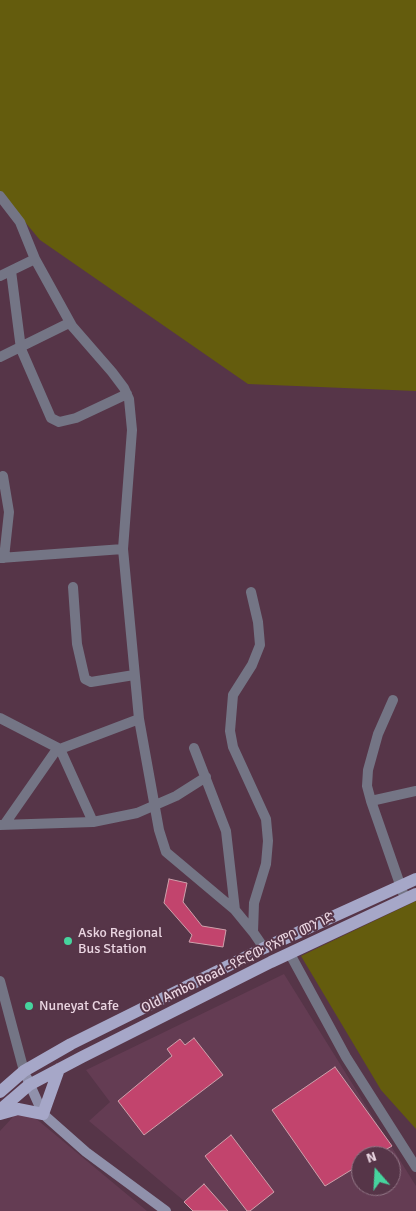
<!DOCTYPE html>
<html>
<head>
<meta charset="utf-8">
<style>
  body { margin:0 }
  #map { position:relative; width:416px; height:1211px; overflow:hidden; background:#563548; font-family:Signika,sans-serif }
  canvas { display:block }
  .north { position:absolute; left:351px; top:1146px; width:50px; height:50px; box-sizing:border-box; background:#563548; border:1px solid #917585; border-radius:50%; rotate:341deg; font-size:14px; font-weight:700; line-height:20px; text-align:center; color:#ead5e1 }
  .north::after { content:''; display:block; margin:auto; width:18px; height:22px; background:#46d49e; clip-path:polygon(50% 0,100% 100%,50% 72%,0 100%) }
</style>
</head>
<body>
<div id="map">
<canvas width="416" height="1211"></canvas>
<div class="north">N</div>
</div>
<script>
const g = document.querySelector('canvas').getContext('2d');
g.lineJoin = 'round';
function fill(path, color) { g.fillStyle = color; g.fill(path, 'evenodd'); }
const toPath = rows => new Path2D(rows.map(r => 'M' + r).join(''));
function stroke(path, color, width, dash) { g.strokeStyle = color; g.lineWidth = width; g.lineCap = dash ? 'butt' : 'round'; g.setLineDash(dash || []); g.stroke(path); }
function write(font, color, halo, rows, align = 'center') {
  g.font = font + ' Signika,"Noto Sans Ethiopic",sans-serif'; g.lineWidth = 4; g.setLineDash([]); g.textBaseline = 'middle'; g.strokeStyle = halo; g.fillStyle = color; for (const [text, x, y, turn = 0] of rows) {
    g.save(); g.translate(x, y); g.rotate((+turn || 0) * Math.PI / 180); g.textAlign = isNaN(turn) ? turn : align; if (halo) g.strokeText(text, 0, 0); g.fillText(text, 0, 0); g.restore();
  }
}
fill(toPath([
  [284,974,416,1186,416,1211,196,1211,89,1121,110,1102,86,1070],
  [361,1156,391,1156,391,1186,361,1186],
  [22,1107,147,1211,0,1211,0,1131]
]), '#643c53');
fill(toPath([
  [0,0,416,0,416,391,248,384,40,240,0,192],
  [416,901,416,1129,381,1090,301,956]
]), '#645c0d');
const building = toPath([
  [169,879,187,883,183,902,202,926,226,930,223,947,189,942,192,935,164,903,169,879],
  [194,1038,223,1075,144,1135,118,1101,172,1056,167,1049,180,1039,185,1045,194,1038],
  [335,1067,392,1146,375,1156,361,1156,361,1164,325,1186,272,1110,335,1067],
  [231,1135,274,1192,250,1211,247,1211,205,1156,231,1135],
  [204,1184,228,1211,193,1211,184,1202,204,1184]
]);
fill(building, '#c2446d');
stroke(building, '#cea0ab', 1);
stroke(toPath([
  [0,196,20,222,35,259],
  [11,271,21,349,51,418,59,422,76,418,127,394],
  [0,276,35,259,72,326,112,372,124,388,129,399,132,430,123,549,139,719,159,830,166,852,235,910,253,932],
  [0,357,69,323],
  [3,476,9,512,4,558],
  [0,558,123,549],
  [73,587,77,644,85,679,91,682,134,675],
  [251,592,258,622,260,645,252,665,233,695,230,731,233,747,266,819,268,841,266,864,254,903,253,932,264,948],
  [0,718,60,749,139,719],
  [194,748,226,831,235,910],
  [60,749,93,822],
  [371,801,367,786,368,770,378,734,393,700],
  [0,825,93,822,137,813,176,796,206,777],
  [4,825,57,749],
  [403,893,371,801,416,791],
  [290,954,346,1057,416,1167],
  [0,981,24,1071]
]), '#747585', 10);
stroke(toPath([
  [27,1078,43,1114,86,1152,166,1211]
]), '#9091ab', 10);
stroke(toPath([
  [0,1092,24,1071,71,1044,264,948,416,879],
  [0,1110,29,1085,82,1057,271,962,416,894],
  [0,1114,18,1109,43,1114,59,1069]
]), '#a6a7c8', 12);
for (const [x, y, r, color] of [
  [68,941,5,"#46d49e"],
  [29,1006,5,"#46d49e"]
]) { const dot = new Path2D(); dot.arc(x, y, r, 0, 2 * Math.PI); g.fillStyle = color; g.fill(dot); stroke(dot, '#563548', 2); }
write('14px', '#ead5e1', '#563548', [
  ["Asko Regional",78,933],
  ["Bus Station",78,949],
  ["Nuneyat Cafe",39,1006]
], 'left');
write('14px', '#ead5e1', '#563548', [
  ["Old Ambo Road -የድሮው የአምቦ መንገድ",238,963,-26]
]);
</script>
</body>
</html>
